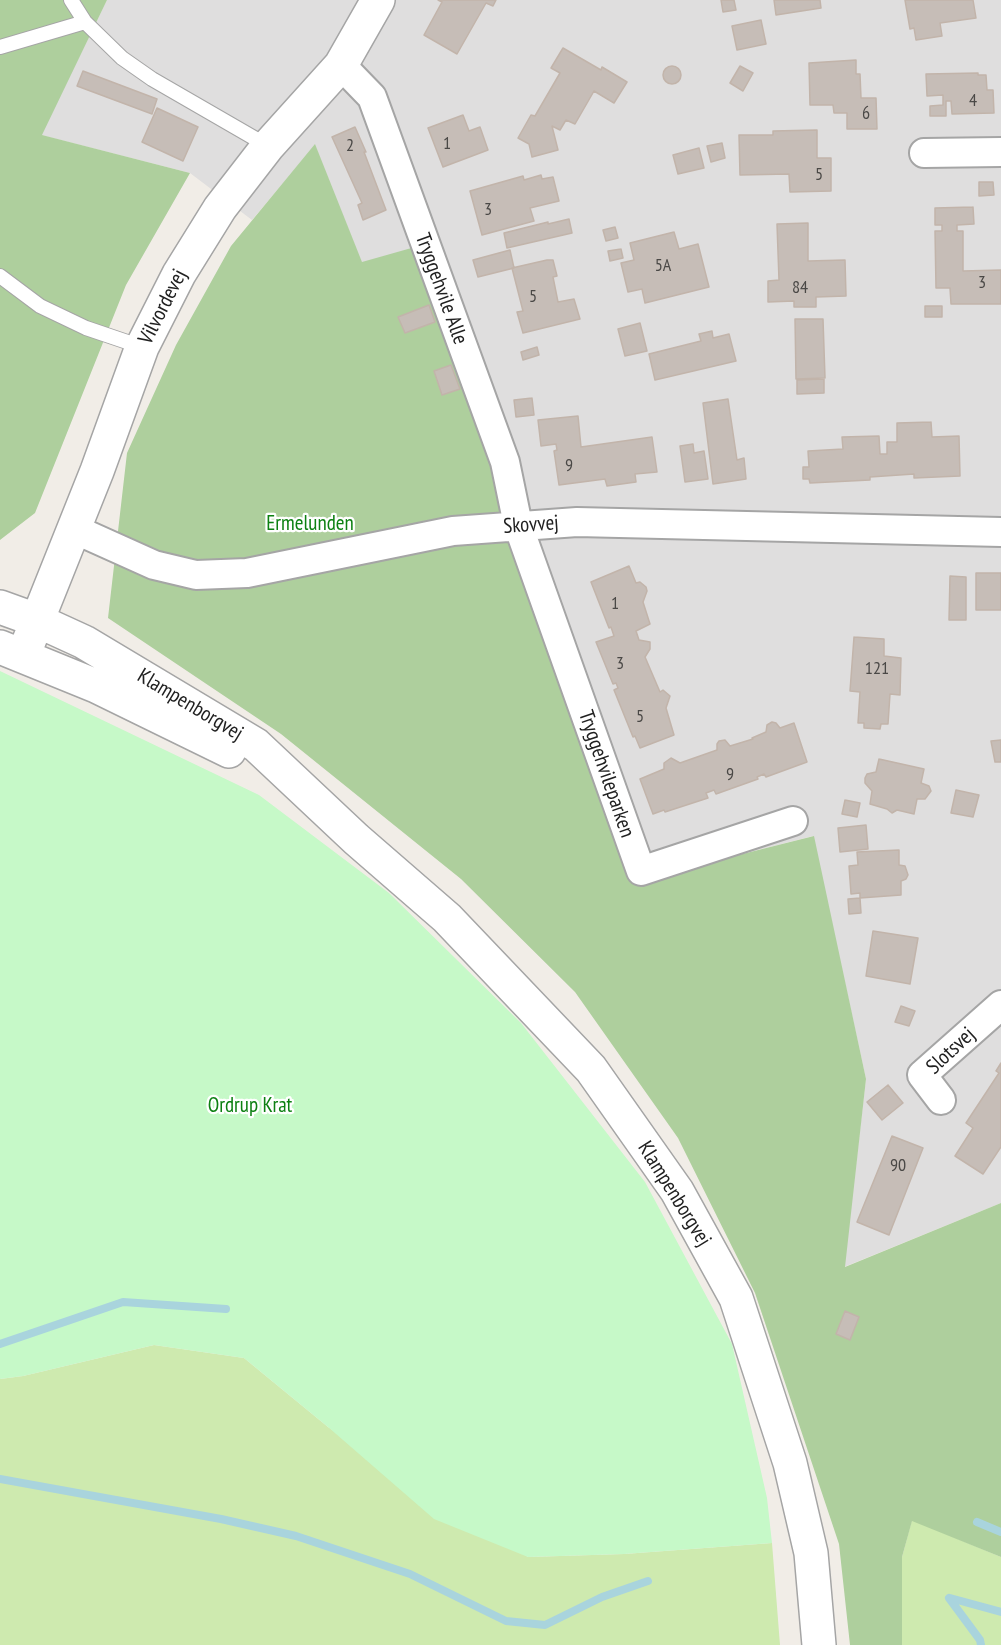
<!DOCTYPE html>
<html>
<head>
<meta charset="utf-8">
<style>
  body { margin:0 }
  canvas { display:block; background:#f1ede7 }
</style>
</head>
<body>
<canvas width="1001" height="1645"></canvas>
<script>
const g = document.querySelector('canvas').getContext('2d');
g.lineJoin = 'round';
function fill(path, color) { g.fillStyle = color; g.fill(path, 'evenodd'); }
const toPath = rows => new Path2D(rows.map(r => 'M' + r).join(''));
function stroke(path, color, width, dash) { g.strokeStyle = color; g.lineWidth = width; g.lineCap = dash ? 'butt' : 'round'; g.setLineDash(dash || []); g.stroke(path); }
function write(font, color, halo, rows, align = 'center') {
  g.font = font + ' "PT Sans Narrow",sans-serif'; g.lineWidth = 4.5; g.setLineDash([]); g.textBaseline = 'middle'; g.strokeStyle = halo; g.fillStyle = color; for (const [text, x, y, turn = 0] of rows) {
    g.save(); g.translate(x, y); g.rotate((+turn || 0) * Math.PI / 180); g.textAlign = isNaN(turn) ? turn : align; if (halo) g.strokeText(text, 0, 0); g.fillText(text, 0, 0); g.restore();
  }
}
fill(toPath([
  [107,0,1001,0,1001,1203,844,1267,866,1079,813,836,636,881,362,263,315,145,252,220,190,173,41,135]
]), '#dfdede');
fill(toPath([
  [154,1345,244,1358,328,1427,528,1557,624,1554,772,1543,780,1645,0,1645,0,1379,23,1376],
  [912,1520,1001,1557,1001,1645,902,1645,902,1557]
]), '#ceeaaf');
fill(toPath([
  [0,0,107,0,42,135,190,173,126,285,35,513,0,540],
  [315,144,362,262,415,247,635,881,814,836,866,1079,845,1267,1001,1203,1001,1557,912,1521,902,1557,902,1645,850,1645,839,1544,755,1293,678,1138,575,992,461,879,281,734,108,618,127,453,176,345,231,246]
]), '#aecf9d');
fill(toPath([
  [0,671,259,795,389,893,521,1023,645,1182,732,1344,767,1498,772,1543,624,1554,528,1557,434,1519,328,1427,244,1358,154,1345,23,1376,0,1379]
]), '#c6f9c8');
stroke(toPath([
  [0,1344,123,1302,226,1309],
  [0,1479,221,1519,296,1536,410,1574,506,1621,545,1625,602,1597,648,1581],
  [977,1522,1001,1532],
  [949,1598,980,1640,981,1645],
  [950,1598,1001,1612]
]), '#a9d4dd', 8);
const building = toPath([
  [438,0,496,0,493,6,486,3,457,54,424,35,442,2,438,0],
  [721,0,734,0,736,10,723,12,721,0],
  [774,0,820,0,821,8,776,15,774,0],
  [905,0,973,0,976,18,940,23,942,36,916,40,914,28,910,29,905,0],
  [761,20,766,44,737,50,732,26,761,20],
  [563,48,601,70,602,67,627,82,614,103,594,91,575,124,566,120,560,130,552,126,558,150,532,157,529,144,518,138,531,115,535,116,560,73,551,68,563,48],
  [856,60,856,74,860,74,861,98,876,98,877,129,847,129,847,113,834,113,833,105,810,105,809,63,856,60],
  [740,66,753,73,743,91,730,83,740,66],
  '663 75a9 9 0 1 1 18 0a9 9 0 1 1-18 0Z',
  [83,71,157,99,152,114,77,86,83,71],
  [978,73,978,75,986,75,987,90,993,90,994,113,952,114,951,101,946,101,946,116,930,116,930,106,943,105,943,95,927,96,926,74,978,73],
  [157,108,198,127,183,161,142,142,157,108],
  [463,115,469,131,480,127,488,150,443,167,428,128,463,115],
  [355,127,366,152,364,152,386,210,363,220,358,205,362,203,332,137,355,127],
  [817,130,817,158,831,158,831,191,790,192,789,174,740,175,739,135,773,135,773,131,817,130],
  [722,143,725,158,711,162,707,146,722,143],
  [699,148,704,168,678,174,673,155,699,148],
  [541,175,542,179,553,177,559,201,530,208,534,221,482,235,470,191,523,176,524,180,541,175],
  [979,182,993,182,994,195,979,196,979,182],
  [973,207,974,224,957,225,957,231,963,231,963,271,1001,270,1001,304,951,304,950,288,936,288,935,231,942,231,942,225,935,225,935,208,973,207],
  [569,219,572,233,507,248,504,233,548,222,548,224,569,219],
  [808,223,808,261,845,260,846,296,816,297,816,307,794,307,794,301,768,302,768,281,779,280,777,224,808,223],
  [615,227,618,238,606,241,603,230,615,227],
  [674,232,679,249,698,244,709,287,645,303,642,289,628,292,621,263,634,260,630,243,674,232],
  [621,249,623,258,610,261,608,251,621,249],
  [510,250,514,268,478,277,473,260,510,250],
  [547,260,553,260,557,276,553,277,558,302,574,299,580,319,523,333,517,312,523,311,512,268,547,260],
  [429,305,435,322,405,333,398,317,429,305],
  [925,306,942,306,942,317,925,317,925,306],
  [795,319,823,319,825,378,796,379,795,319],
  [640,323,647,351,625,356,618,329,640,323],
  [712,331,713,338,729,334,736,361,655,380,649,354,701,341,699,334,712,331],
  [537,347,539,355,523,360,521,352,537,347],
  [451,365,460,389,442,395,434,371,451,365],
  [824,379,824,393,797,394,797,380,824,379],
  [532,398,534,415,516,417,514,400,532,398],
  [728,399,737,460,744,458,746,479,713,484,703,403,728,399],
  [578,416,581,447,652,437,657,472,635,474,636,482,607,486,605,479,559,485,554,451,557,450,556,444,541,446,538,420,578,416],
  [931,422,932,437,959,436,960,476,914,478,914,474,870,477,870,480,810,483,809,479,803,479,803,467,809,467,808,451,843,449,842,437,879,436,880,454,887,454,887,442,897,442,897,423,931,422],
  [693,444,694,453,704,451,708,479,685,482,680,446,693,444],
  [629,566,636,583,640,582,646,587,647,591,643,602,650,624,636,631,639,640,650,642,650,649,645,657,660,692,663,690,670,696,666,708,674,735,640,748,635,736,633,737,614,690,618,688,616,683,613,684,596,642,614,636,611,627,609,628,591,582,629,566],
  [976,573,1001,573,1001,610,976,610,976,573],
  [950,576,966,577,966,620,949,620,950,576],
  [854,637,884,639,884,656,901,658,900,695,890,694,888,724,881,724,880,729,864,728,864,723,858,723,860,692,850,691,854,637],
  [772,722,776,723,780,728,794,723,807,762,766,777,764,774,757,777,758,779,716,794,714,790,706,793,708,798,665,812,664,810,653,814,640,779,664,769,664,763,671,758,680,763,717,750,717,744,719,741,725,740,730,746,753,739,752,738,766,732,767,725,772,722],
  [1001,740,1001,762,995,762,991,741,1001,740],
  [879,759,924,769,921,783,929,786,931,791,925,799,917,799,914,814,897,810,892,813,887,809,870,804,872,791,865,783,865,778,867,774,876,772,879,759],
  [956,790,979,795,973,817,951,813,956,790],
  [845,800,860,803,857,817,842,814,845,800],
  [866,825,868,849,840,852,838,828,866,825],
  [899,850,899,865,905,866,908,875,906,879,901,881,901,895,860,898,860,893,851,894,849,866,858,865,857,852,899,850],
  [860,898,861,913,849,914,848,899,860,898],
  [873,931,918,938,910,984,866,976,873,931],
  [901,1006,915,1011,909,1026,895,1022,901,1006],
  [1001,1063,1001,1147,983,1174,955,1156,973,1128,966,1123,999,1073,996,1071,1001,1063],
  [888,1085,903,1103,882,1120,867,1102,888,1085],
  [892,1136,923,1148,889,1235,857,1222,892,1136],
  [845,1311,859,1317,850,1340,836,1334,845,1311]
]);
fill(building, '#c6bdb7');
stroke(building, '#c2b4aa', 1.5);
const service = toPath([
  [71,0,85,22,122,58,152,79,268,146],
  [0,47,85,22],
  [0,276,40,306,86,328,142,347]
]);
const minor = toPath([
  [341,65,372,97,505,462,518,525,641,871,793,821],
  [924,153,1001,152],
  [74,529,154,565,196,575,247,573,453,531,577,522,1001,532],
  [941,1100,922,1075,1001,1005]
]);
const tertiary = toPath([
  [0,607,36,620,84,642,256,745,356,839,447,918,591,1069,677,1191,736,1298,790,1463,811,1553,819,1645],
  [0,647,96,686,229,751],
  [23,656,97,471,142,347,179,274,220,208,268,146,341,65,378,0]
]);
stroke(service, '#a5a5a5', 16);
stroke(minor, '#a5a5a5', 32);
stroke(tertiary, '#a5a5a5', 36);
stroke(service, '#fff', 14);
stroke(minor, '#fff', 28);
stroke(tertiary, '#fff', 33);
write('18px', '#4a4846', null, [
  ["4",973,101],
  ["6",866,114],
  ["1",447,144],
  ["2",350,146],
  ["5",819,175],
  ["3",488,210],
  ["5A",663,266],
  ["3",982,283],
  ["84",800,288],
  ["5",533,297],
  ["9",569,466],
  ["1",615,604],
  ["3",620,664],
  ["121",877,669],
  ["5",640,717],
  ["9",730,775],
  ["90",898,1166]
]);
write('21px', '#212121', '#fff', [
  ["Tryggehvile Alle",441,289,70],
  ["Vilvordevej",163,307,-63],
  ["Skovvej",531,525,-4],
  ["Klampenborgvej",190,705,31],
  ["Tryggehvileparken",606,774,71],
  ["Slotsvej",951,1051,-43],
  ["Klampenborgvej",674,1194,58]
]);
write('21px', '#0d8012', '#fff', [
  ["Ermelunden",310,524],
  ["Ordrup Krat",250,1106]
]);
</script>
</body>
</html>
